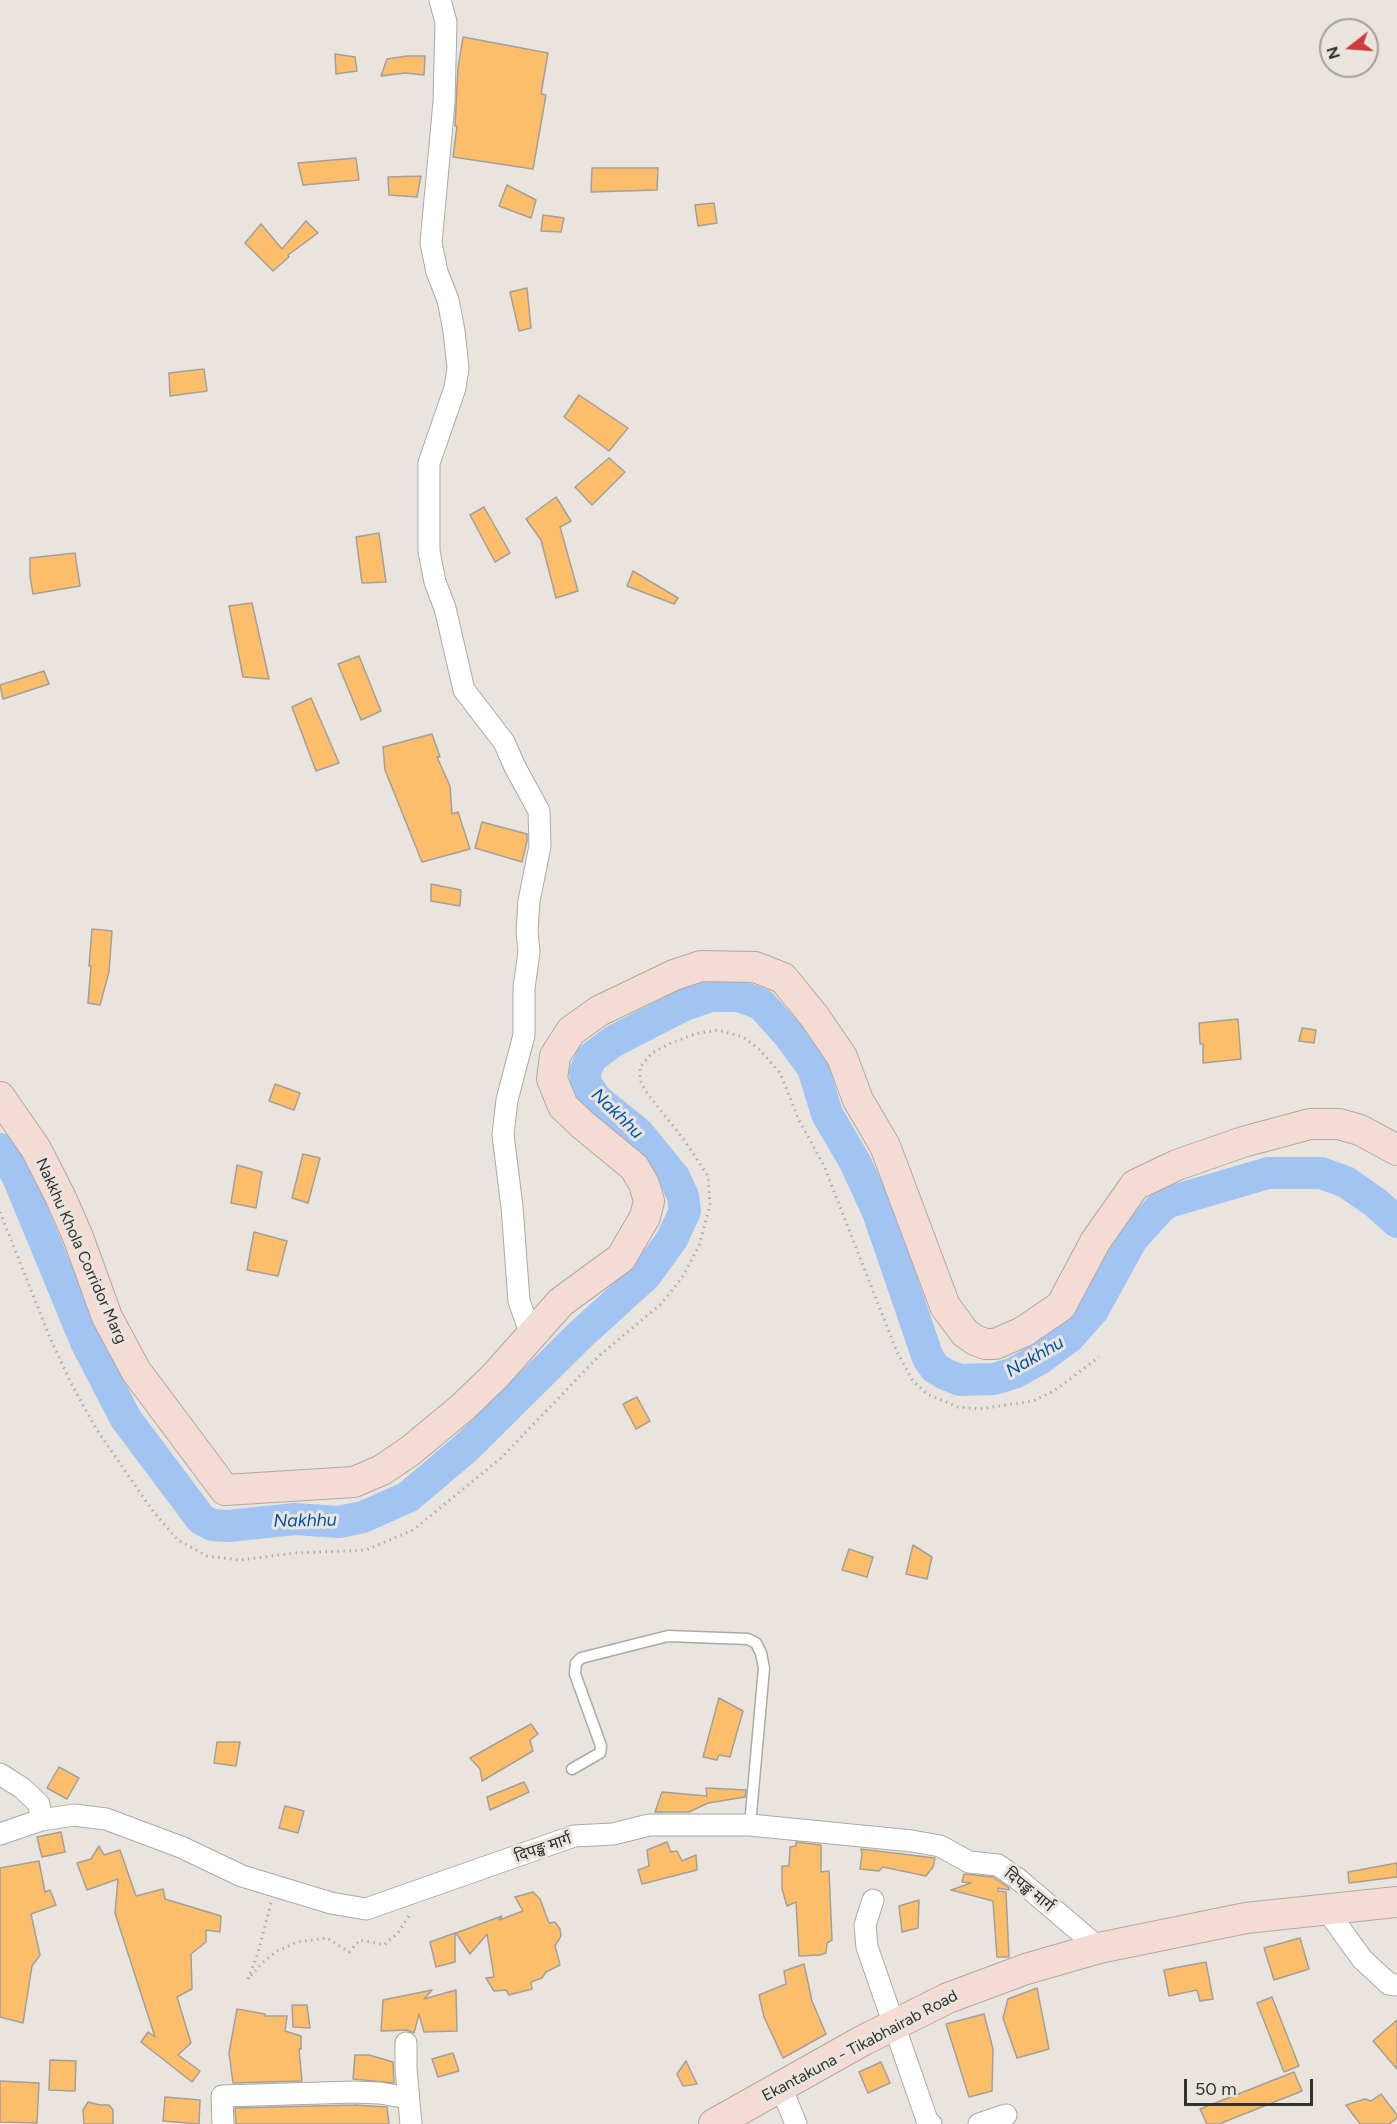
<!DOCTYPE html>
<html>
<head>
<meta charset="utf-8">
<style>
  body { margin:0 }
  #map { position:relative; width:1397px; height:2124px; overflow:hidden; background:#e9e5de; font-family:Figtree,sans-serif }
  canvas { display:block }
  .north { position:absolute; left:1319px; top:18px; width:60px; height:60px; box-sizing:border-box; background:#e9e5de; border:2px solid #a19d98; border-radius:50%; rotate:253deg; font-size:16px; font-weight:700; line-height:24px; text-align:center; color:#34322f }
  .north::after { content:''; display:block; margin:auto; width:21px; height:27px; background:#cc3d3a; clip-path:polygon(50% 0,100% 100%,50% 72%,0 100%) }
  .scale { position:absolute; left:1184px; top:2079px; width:129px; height:27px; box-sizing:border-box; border:3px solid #34322f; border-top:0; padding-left:8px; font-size:18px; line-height:21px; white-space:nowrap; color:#34322f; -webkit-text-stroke:4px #e9e5de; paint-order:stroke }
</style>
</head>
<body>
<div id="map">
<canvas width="1397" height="2124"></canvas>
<div class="north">N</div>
<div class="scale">50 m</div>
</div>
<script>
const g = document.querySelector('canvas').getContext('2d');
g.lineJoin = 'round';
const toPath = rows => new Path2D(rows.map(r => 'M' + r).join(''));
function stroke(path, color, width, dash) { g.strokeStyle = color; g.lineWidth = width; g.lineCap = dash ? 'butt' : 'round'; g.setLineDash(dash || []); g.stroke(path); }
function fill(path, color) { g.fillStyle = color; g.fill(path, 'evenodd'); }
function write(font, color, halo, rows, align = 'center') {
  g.font = font + ' Figtree,"Noto Sans Devanagari",sans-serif'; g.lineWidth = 6; g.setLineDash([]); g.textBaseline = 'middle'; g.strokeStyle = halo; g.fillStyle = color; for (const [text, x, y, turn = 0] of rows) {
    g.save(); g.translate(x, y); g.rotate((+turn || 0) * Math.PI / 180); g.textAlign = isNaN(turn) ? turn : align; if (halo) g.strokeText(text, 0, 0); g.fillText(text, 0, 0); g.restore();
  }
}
stroke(toPath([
  [0,1149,17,1175,86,1342,126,1419,201,1519,212,1525,228,1526,295,1519,339,1522,363,1517,408,1497,467,1447,579,1336,646,1275,672,1239,685,1211,683,1196,674,1177,638,1133,597,1100,586,1084,585,1072,591,1058,614,1041,684,1005,711,996,739,996,761,1004,788,1034,813,1068,827,1114,855,1162,878,1212,928,1358,935,1368,945,1374,960,1380,994,1379,1014,1373,1041,1358,1069,1337,1093,1310,1132,1239,1160,1208,1169,1202,1268,1173,1321,1173,1346,1182,1376,1203,1397,1222]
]), '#a2c4f2', 32);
const building = toPath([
  [463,37,548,53,541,94,546,95,533,169,453,157,457,126,455,126,458,68,463,37],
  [335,54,355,57,357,71,336,74,335,54],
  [407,56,425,56,424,75,405,73,381,76,387,59,407,56],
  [356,158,359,180,303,185,298,163,356,158],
  [592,168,658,168,657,190,591,192,592,168],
  [421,176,417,197,389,195,388,177,421,176],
  [507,185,536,200,531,218,499,206,507,185],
  [714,203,717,223,698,226,695,205,714,203],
  [543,215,564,218,561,232,541,231,543,215],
  [306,221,318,233,288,255,289,257,273,271,245,243,261,224,282,249,306,221],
  [527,288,531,328,519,331,510,292,527,288],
  [204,369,207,391,170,396,169,373,204,369],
  [579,395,628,428,609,451,564,417,579,395],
  [609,458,625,472,592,505,575,487,609,458],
  [556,497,571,521,560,527,578,591,556,598,541,540,526,519,556,497],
  [484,507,510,553,495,562,470,515,484,507],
  [379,533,386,582,362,583,356,537,379,533],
  [75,553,80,586,33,594,30,576,30,558,75,553],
  [633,571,678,598,674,604,627,586,633,571],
  [252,603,269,679,243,677,229,606,252,603],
  [359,656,381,711,361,720,338,664,359,656],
  [44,671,49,684,3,699,0,685,44,671],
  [311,698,339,763,316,771,292,707,311,698],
  [432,734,440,757,437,757,450,786,452,814,458,812,470,849,422,862,385,770,383,747,432,734],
  [482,822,527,834,527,841,522,862,475,848,482,822],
  [431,884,461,890,460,906,431,901,431,884],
  [92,929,112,931,109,972,100,1005,88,1003,91,966,89,966,92,929],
  [1238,1019,1241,1059,1203,1063,1203,1044,1200,1044,1199,1023,1238,1019],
  [1302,1028,1316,1030,1314,1043,1299,1041,1302,1028],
  [275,1084,300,1093,294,1110,269,1101,275,1084],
  [303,1154,320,1158,308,1203,292,1198,303,1154],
  [237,1165,262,1172,256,1208,231,1203,237,1165],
  [254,1232,287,1241,278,1276,247,1270,254,1232],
  [637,1397,650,1421,636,1429,623,1404,637,1397],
  [913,1545,932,1557,927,1579,906,1574,913,1545],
  [849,1549,873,1557,867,1577,842,1570,849,1549],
  [719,1698,743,1711,730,1757,719,1755,717,1760,703,1757,719,1698],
  [531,1724,538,1734,530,1740,533,1751,482,1781,480,1769,470,1758,531,1724],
  [217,1742,240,1742,236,1766,214,1763,217,1742],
  [59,1767,79,1778,67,1799,47,1788,59,1767],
  [524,1782,529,1792,490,1810,487,1797,524,1782],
  [706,1788,746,1790,745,1797,708,1803,689,1812,655,1812,662,1792,707,1796,706,1788],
  [285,1806,304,1811,298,1833,279,1828,285,1806],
  [61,1832,65,1852,42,1857,37,1837,61,1832],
  [667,1842,671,1852,677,1851,682,1861,696,1855,697,1870,642,1884,638,1870,649,1866,647,1850,667,1842],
  [796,1842,821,1845,821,1872,829,1871,832,1940,827,1943,826,1953,820,1955,799,1956,796,1902,787,1906,782,1889,782,1866,789,1866,790,1847,796,1846,796,1842],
  [99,1846,104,1855,120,1850,136,1896,163,1889,165,1899,221,1916,220,1932,206,1930,206,1942,191,1954,192,1989,177,1997,191,2043,178,2055,200,2071,192,2082,141,2042,148,2032,155,2037,115,1913,118,1879,87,1890,77,1863,91,1859,99,1846],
  [861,1849,935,1858,933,1867,926,1876,883,1867,879,1871,860,1869,862,1854,861,1849],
  [39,1861,45,1892,50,1890,56,1905,31,1914,40,1955,32,1966,23,2023,0,2017,0,1868,39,1861],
  [1397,1863,1397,1877,1349,1883,1348,1872,1397,1863],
  [964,1874,993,1877,1009,1888,1009,1890,998,1888,998,1891,1006,1892,1009,1957,997,1957,993,1901,951,1890,971,1883,962,1882,964,1874],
  [533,1892,540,1899,549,1923,555,1922,560,1929,561,1936,555,1946,560,1965,546,1972,542,1978,531,1982,532,1989,509,1995,506,1990,494,1991,486,1978,494,1977,487,1934,470,1954,456,1933,502,1916,499,1920,523,1911,515,1897,533,1892],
  [919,1900,918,1928,902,1932,899,1906,919,1900],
  [455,1933,455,1962,436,1967,430,1942,455,1933],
  [1300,1938,1309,1969,1274,1980,1264,1948,1300,1938],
  [1206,1962,1213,1999,1200,2001,1197,1990,1169,1996,1164,1970,1206,1962],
  [804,1964,812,2001,826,2034,783,2058,764,2017,759,1995,786,1984,784,1971,804,1964],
  [1037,1988,1049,2049,1017,2058,1003,2018,1008,1999,1037,1988],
  [432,1990,424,1999,456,1990,457,2031,424,2032,419,2014,414,2033,407,2030,381,2031,383,2000,432,1990],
  [1272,1997,1299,2066,1284,2072,1257,2003,1272,1997],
  [292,2005,307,2005,310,2028,293,2027,292,2005],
  [237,2009,265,2014,265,2016,287,2016,285,2031,301,2036,301,2049,299,2049,302,2081,233,2083,229,2053,237,2009],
  [984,2014,993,2049,992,2091,969,2097,946,2024,984,2014],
  [1397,2020,1397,2069,1373,2041,1397,2020],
  [453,2053,459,2071,438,2077,432,2059,453,2053],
  [355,2055,369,2055,393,2062,394,2083,353,2079,355,2055],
  [50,2060,76,2061,75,2091,49,2090,50,2060],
  [686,2061,697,2084,683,2086,677,2074,686,2061],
  [881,2062,890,2083,868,2093,859,2072,881,2062],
  [1294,2072,1302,2091,1219,2124,1207,2124,1200,2109,1294,2072],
  [0,2081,39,2083,37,2123,0,2122,0,2081],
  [1381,2094,1397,2115,1397,2118,1389,2124,1360,2124,1346,2105,1365,2099,1371,2101,1381,2094],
  [165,2097,200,2100,199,2124,163,2121,165,2097],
  [88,2102,100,2105,109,2105,113,2110,113,2124,84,2124,83,2110,88,2102],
  [354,2105,387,2107,389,2124,236,2124,235,2108,354,2105]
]);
fill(building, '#fcbe6a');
stroke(building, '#a49f99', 1.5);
const lane = toPath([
  [572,1769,600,1753,601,1746,575,1674,576,1663,581,1658,668,1636,748,1639,756,1643,761,1653,764,1668,750,1825]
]);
const street = toPath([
  [440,0,446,22,444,102,431,243,437,272,448,300,454,331,458,368,455,388,429,463,429,551,435,582,445,608,464,690,504,742,515,767,539,811,540,846,529,901,527,931,529,952,524,988,524,1035,507,1100,503,1135,512,1207,519,1301,531,1335],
  [0,1774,22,1788,39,1804,41,1820,74,1815,106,1819,181,1847,242,1876,331,1903,366,1909,574,1836,613,1834,649,1825,750,1825,912,1841,940,1846,969,1862,998,1865,1018,1879,1099,1948],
  [0,1834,41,1820],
  [873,1900,865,1925,867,1947,927,2120,931,2124],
  [1326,1909,1362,1959,1389,1984,1397,1985],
  [406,2043,406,2069,411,2124],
  [781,2087,796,2124],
  [223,2124,222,2096,354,2092,380,2093,408,2098],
  [979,2124,1006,2115]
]);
const secondary = toPath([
  [0,1097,36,1149,60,1196,78,1237,107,1317,136,1371,225,1490,354,1482,382,1470,410,1451,463,1407,496,1375,561,1302,621,1258,645,1217,649,1201,644,1184,634,1167,583,1125,563,1106,552,1079,555,1056,571,1031,599,1011,674,975,701,966,755,967,783,978,814,1016,842,1057,858,1100,885,1146,945,1306,965,1333,975,1340,985,1344,995,1344,1023,1332,1061,1306,1095,1242,1135,1185,1177,1165,1243,1142,1310,1124,1339,1124,1360,1130,1397,1150],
  [714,2124,862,2041,948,1998,1026,1969,1099,1948,1246,1918,1397,1902]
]);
stroke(lane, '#ada9a3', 13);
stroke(street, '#ada9a3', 23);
stroke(secondary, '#ada9a3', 32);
stroke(toPath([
  [0,1212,50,1338,71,1383,95,1427,152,1510,178,1540,207,1556,239,1560,296,1553,366,1550,413,1530,501,1458,600,1355,661,1304,681,1279,699,1246,710,1205,708,1176,685,1141,647,1093,640,1080,640,1067,652,1053,671,1043,695,1034,718,1030,743,1037,760,1050,780,1073,799,1120,824,1166,897,1352,913,1381,927,1394,958,1407,979,1409,1033,1401,1054,1391,1099,1357],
  [271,1903,258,1953,248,1979,262,1963,277,1951,298,1942,327,1938,349,1952,360,1940,384,1945,398,1933,410,1914]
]), '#b0aca7', 3, [1.5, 4.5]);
stroke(lane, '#fff', 10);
stroke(street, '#fff', 21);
stroke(secondary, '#f4dbd3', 30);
write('16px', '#34322f', '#e9e5de', [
  ["Nakkhu Khola Corridor Marg",81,1251,66],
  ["दिपङ्ख मार्ग",543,1848,-19],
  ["दिपङ्ख मार्ग",1029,1890,39],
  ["Ekantakuna - Tikabhairab Road",860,2046,-28]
]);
write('italic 18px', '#0053a9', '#e9e5de', [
  ["Nakhhu",617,1114,44],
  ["Nakhhu",1035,1357,-30],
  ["Nakhhu",305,1521,-1]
]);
</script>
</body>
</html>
